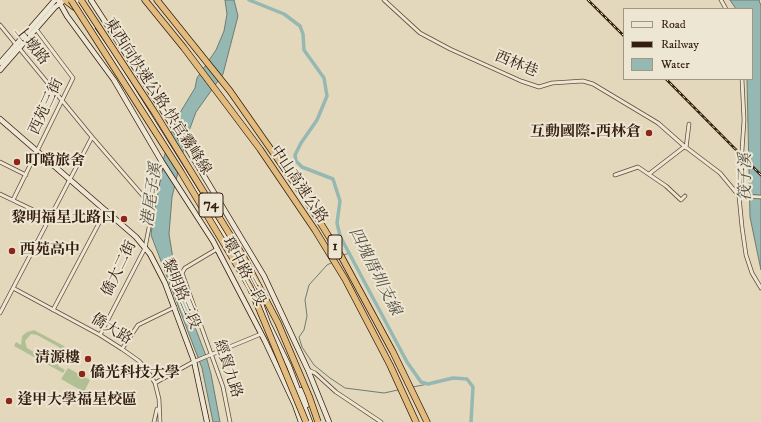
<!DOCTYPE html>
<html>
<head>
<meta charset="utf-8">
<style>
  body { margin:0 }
  #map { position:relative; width:761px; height:422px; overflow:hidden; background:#e4d8bc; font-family:"IM FELL DW Pica",serif }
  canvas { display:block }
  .legend { position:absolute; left:623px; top:8px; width:130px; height:72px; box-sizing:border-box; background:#ede6d3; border:1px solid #a39684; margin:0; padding:5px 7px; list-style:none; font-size:12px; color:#341d0e }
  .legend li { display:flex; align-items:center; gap:8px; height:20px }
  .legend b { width:20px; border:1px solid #a39684 }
</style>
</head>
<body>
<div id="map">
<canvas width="761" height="422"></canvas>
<ul class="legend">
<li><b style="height:5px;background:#ede6d3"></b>Road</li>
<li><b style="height:5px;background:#341d0e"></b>Railway</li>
<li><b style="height:11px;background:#95b9b2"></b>Water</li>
</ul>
</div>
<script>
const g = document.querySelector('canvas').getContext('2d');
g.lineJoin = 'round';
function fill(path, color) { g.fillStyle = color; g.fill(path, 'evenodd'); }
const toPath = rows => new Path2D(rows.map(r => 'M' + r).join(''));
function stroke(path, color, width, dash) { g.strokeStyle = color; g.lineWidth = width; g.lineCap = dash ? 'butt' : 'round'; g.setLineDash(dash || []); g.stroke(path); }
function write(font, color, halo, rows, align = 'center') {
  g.font = font + ' "IM FELL DW Pica","Noto Serif TC",serif'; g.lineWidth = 4; g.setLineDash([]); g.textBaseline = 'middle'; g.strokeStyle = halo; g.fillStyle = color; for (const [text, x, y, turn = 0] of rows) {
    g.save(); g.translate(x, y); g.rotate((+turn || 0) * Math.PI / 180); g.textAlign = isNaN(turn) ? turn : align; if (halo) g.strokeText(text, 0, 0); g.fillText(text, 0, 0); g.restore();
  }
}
fill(toPath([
  [34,330,64,346,66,353,65,358,58,366,65,370,63,373,14,346,16,342,21,345,22,336,27,332],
  [31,334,37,335,59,347,62,352,61,359,51,362,27,348,25,341],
  [68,368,90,380,84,392,61,379]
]), '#b0c094');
const water = toPath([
  [225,0,234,0,238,16,223,74,196,112,186,139,172,197,169,234,176,277,206,356,211,374,220,422,213,422,202,368,151,235,159,174,175,121,195,88,197,78,216,50,224,31,227,14,225,0],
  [730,0,759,0,761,6,761,270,750,217,747,79,752,79,752,9,736,9,730,0]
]);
fill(water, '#95b9b2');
stroke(water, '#6e7b70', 1);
stroke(toPath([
  [344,255,349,253],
  [333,262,327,265,309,285,305,300,307,316,304,330,299,337,302,347,314,365,330,378,345,388,384,393,398,390],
  [413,387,428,384]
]), '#6e7b70', 1);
stroke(toPath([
  [249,0,284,14,300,26,303,34,304,50,324,78,327,96,317,120,301,143,295,155,296,161,302,167,333,179,340,201,337,223,340,236,407,362,421,382,428,384,453,378,467,379,473,387,471,422]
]), '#95b9b2', 3.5);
const street = toPath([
  [384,0,420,33,450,49,521,81,539,87,552,83,583,81,593,84,658,123,683,145,720,173,739,196],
  [721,0,726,9],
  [0,25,92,137,0,313],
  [742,79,744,120,739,196,742,227,746,255,752,273,761,288],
  [92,137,150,204,153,204],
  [686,148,689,124],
  [0,162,26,175],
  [649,174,684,147],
  [615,175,638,167,666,186,681,200,685,196],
  [0,194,50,218],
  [739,196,761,197],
  [13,200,73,78,36,29],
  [217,249,185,268,182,273,223,387,230,422],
  [13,288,100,335,122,349,139,361,147,370,155,383,159,399,160,422],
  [53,310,106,210],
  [100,335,145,248,162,162],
  [122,349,138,325,175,307],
  [308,370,315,373,336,392,381,422],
  [155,383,193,362,261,334],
  [154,422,157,409]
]);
const secondary = toPath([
  [58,0,67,16,114,80,162,162,213,241,265,341,295,405,301,422],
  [75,0,94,26],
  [91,0,189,151,264,276,308,370,329,422],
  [89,24,111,55,243,266,257,293,268,323,289,366,310,422],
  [0,63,55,0],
  [0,70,55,7,62,2],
  [0,119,136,237,150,254,165,283,194,361,207,422],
  [301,390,307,405]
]);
const highway = toPath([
  [65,0,74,7],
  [145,0,184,48,260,149,315,230,345,279,390,365,416,422],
  [157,0,230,91,305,198,341,256,393,352,427,422]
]);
stroke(street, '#604c3a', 4.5);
stroke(secondary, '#341d0e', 6);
stroke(highway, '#341d0e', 7);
stroke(street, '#ede6d3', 3);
stroke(secondary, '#ede6d3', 4.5);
stroke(highway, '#e2bc7e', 5.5);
const rail = toPath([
  [588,0,624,36],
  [666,79,761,175]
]);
stroke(rail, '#341d0e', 2.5);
stroke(rail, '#ede6d3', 1, [3]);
const highwayBridge = toPath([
  [71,0,181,172,250,287,306,422],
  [81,0,155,113,243,256,278,323,309,396,318,422]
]);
stroke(highwayBridge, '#341d0e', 7, []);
stroke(highwayBridge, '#e2bc7e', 5.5);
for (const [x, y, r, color] of [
  [649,133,4,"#8f2418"],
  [17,162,4,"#8f2418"],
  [124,219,4,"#8f2418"],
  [12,251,4,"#8f2418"],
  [88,359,4,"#8f2418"],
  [82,374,4,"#8f2418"],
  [9,401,4,"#8f2418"]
]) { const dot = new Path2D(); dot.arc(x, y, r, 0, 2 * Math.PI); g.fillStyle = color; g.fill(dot); stroke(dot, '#ede6d3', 1.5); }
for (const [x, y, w] of [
  [211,205,24],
  [335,247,14]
]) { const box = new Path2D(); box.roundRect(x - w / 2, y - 12, w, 24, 3); g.fillStyle = '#ede6d3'; g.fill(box); stroke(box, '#341d0e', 1); }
write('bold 14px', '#341d0e', null, [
  ["74",211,205],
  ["1",335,247]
]);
write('15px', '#341d0e', '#ede6d3', [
  ["上墩路",31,46,51],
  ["西林巷",516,65,22],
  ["東西向快速公路 快官霧峰線",157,97,57],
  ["西苑三街",47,107,-65],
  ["中山高速公路",298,185,56],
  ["僑大二街",120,269,-64],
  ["環中路二段",243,272,62],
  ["黎明路三段",180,294,67],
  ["僑大路",111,330,31],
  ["經貿九路",227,369,72]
]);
write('bold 15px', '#341d0e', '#ede6d3', [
  ["互動國際-西林倉",641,133,"right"],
  ["叮噹旅舍",25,162],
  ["黎明福星北路口",116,219,"right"],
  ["西苑高中",20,251],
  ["清源樓",80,359,"right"],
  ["僑光科技大學",90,374],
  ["逢甲大學福星校區",17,401]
], 'left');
write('italic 16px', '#514c3f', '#ede6d3', [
  ["筏子溪",747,177,-90],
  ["港尾子溪",153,195,-82],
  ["四塊厝圳支線",374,272,63]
]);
</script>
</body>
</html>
